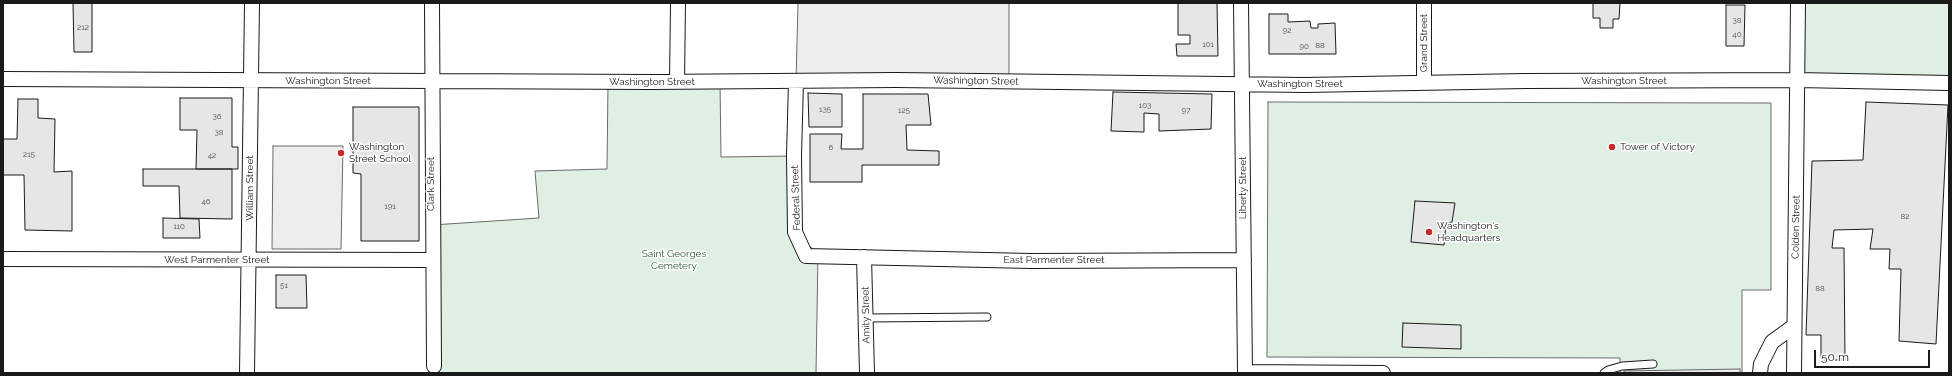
<!DOCTYPE html>
<html>
<head>
<meta charset="utf-8">
<style>
  body { margin:0 }
  #map { position:relative; width:1952px; height:376px; overflow:hidden; background:#fff; font-family:Raleway,sans-serif }
  canvas { display:block }
  .frame { position:absolute; inset:0; border:4px solid #1a1a1a; pointer-events:none }
  .scale { position:absolute; left:1814px; top:350px; width:116px; height:18px; box-sizing:border-box; border:2px solid #1a1a1a; border-top:0; padding-left:5px; font-size:12px; line-height:14px; white-space:nowrap; color:#1a1a1a; -webkit-text-stroke:3px #fff; paint-order:stroke }
</style>
</head>
<body>
<div id="map">
<canvas width="1952" height="376"></canvas>
<div class="frame"></div>
<div class="scale">50 m</div>
</div>
<script>
const g = document.querySelector('canvas').getContext('2d');
g.lineJoin = 'round';
function fill(path, color) { g.fillStyle = color; g.fill(path, 'evenodd'); }
const toPath = rows => new Path2D(rows.map(r => 'M' + r).join(''));
function stroke(path, color, width, dash) { g.strokeStyle = color; g.lineWidth = width; g.lineCap = dash ? 'butt' : 'round'; g.setLineDash(dash || []); g.stroke(path); }
function write(font, color, halo, rows, align = 'center') {
  g.font = font + ' Raleway,sans-serif'; g.lineWidth = 3; g.setLineDash([]); g.textBaseline = 'middle'; g.strokeStyle = halo; g.fillStyle = color; for (const [text, x, y, turn = 0] of rows) {
    g.save(); g.translate(x, y); g.rotate((+turn || 0) * Math.PI / 180); g.textAlign = isNaN(turn) ? turn : align; if (halo) g.strokeText(text, 0, 0); g.fillText(text, 0, 0); g.restore();
  }
}
const green = toPath([
  [1798,3,1949,3,1949,83,1798,80,1798,3],
  [720,81,721,157,794,156,795,232,818,254,816,373,433,373,432,225,539,218,535,171,607,169,608,82,720,81],
  [1268,102,1771,103,1771,290,1742,290,1742,373,1620,373,1620,358,1267,357,1268,102]
]);
fill(green, '#e0efe3');
stroke(green, '#6a6a6a', 1);
const parking = toPath([
  [798,3,1009,3,1009,81,796,81,798,3],
  [273,146,343,146,341,249,272,249,273,146],
  [1740,369,1740,373,1624,373,1624,371,1740,369]
]);
fill(parking, '#ededed');
stroke(parking, '#6a6a6a', 1);
const building = toPath([
  [73,3,92,3,92,52,74,52,73,3],
  [1178,3,1217,3,1218,56,1177,56,1176,44,1190,44,1190,35,1178,35,1178,3],
  [1593,3,1620,3,1619,19,1613,19,1613,28,1600,28,1600,18,1593,18,1593,3],
  [1726,5,1745,5,1744,46,1726,46,1726,5],
  [1269,14,1288,14,1288,22,1310,21,1311,28,1318,28,1318,24,1335,23,1336,54,1269,54,1269,14],
  [1113,92,1212,94,1211,129,1159,131,1159,114,1144,113,1144,132,1111,131,1113,92],
  [808,93,842,94,842,127,809,127,808,93],
  [863,94,928,94,931,125,906,125,907,150,939,151,939,165,862,165,862,182,810,182,810,134,842,134,841,149,863,149,863,94],
  [180,98,232,98,232,147,238,147,238,169,196,169,197,130,180,130,180,98],
  [18,99,38,99,38,118,55,119,54,172,72,171,72,231,25,230,24,175,3,175,3,139,17,139,18,99],
  [1866,102,1948,105,1936,344,1899,341,1901,269,1889,269,1890,249,1870,249,1873,229,1834,230,1832,248,1844,248,1845,360,1821,360,1821,335,1806,335,1812,161,1863,160,1866,102],
  [353,107,419,107,419,241,361,241,361,174,353,173,353,107],
  [143,169,232,169,232,219,180,218,179,186,143,186,143,169],
  [1415,201,1455,203,1452,222,1446,223,1444,245,1411,242,1415,201],
  [163,218,199,219,200,238,163,238,163,218],
  [276,275,306,275,307,308,276,308,276,275],
  [1403,323,1461,325,1461,349,1402,347,1403,323]
]);
fill(building, '#e6e6e6');
stroke(building, '#1a1a1a', 1);
const lane = toPath([
  [866,318,987,317],
  [1604,373,1608,370,1622,366,1653,364]
]);
const street = toPath([
  [432,3,434,366],
  [1241,3,1245,373],
  [1424,3,1424,82],
  [3,79,651,82,896,80,1305,85,1526,81,1798,80,1949,83],
  [796,81,794,156,795,232,806,256,1031,261,1244,260],
  [677,82,678,3],
  [864,257,867,373],
  [3,259,432,260],
  [1245,372,1383,373],
  [247,373,252,3],
  [1760,373,1761,364,1772,342,1794,326],
  [1794,373,1798,3]
]);
stroke(lane, '#1a1a1a', 9);
stroke(street, '#1a1a1a', 16);
stroke(lane, '#fff', 7);
stroke(street, '#fff', 14);
for (const [x, y, r, color] of [
  [1612,147,4,"#c62828"],
  [341,153,4,"#c62828"],
  [1429,232,4,"#c62828"]
]) { const dot = new Path2D(); dot.arc(x, y, r, 0, 2 * Math.PI); g.fillStyle = color; g.fill(dot); stroke(dot, '#fff', 1.5); }
write('8px', '#4d4d4d', null, [
  ["38",1737,21],
  ["212",83,28],
  ["92",1287,31],
  ["40",1737,35],
  ["101",1208,45],
  ["88",1320,46],
  ["90",1304,47],
  ["103",1145,106],
  ["135",825,110],
  ["125",904,111],
  ["97",1186,111],
  ["36",217,117],
  ["38",219,133],
  ["6",831,148],
  ["215",29,155],
  ["42",212,156],
  ["46",206,202],
  ["191",390,207],
  ["82",1905,217],
  ["110",179,227],
  ["51",284,286],
  ["88",1820,289]
]);
write('10px', '#1a1a1a', '#fff', [
  ["Grand Street",1424,43,-90],
  ["Washington Street",328,81],
  ["Washington Street",976,81,1],
  ["Washington Street",1624,81],
  ["Washington Street",652,82],
  ["Washington Street",1300,84],
  ["Clark Street",431,184,-90],
  ["William Street",250,188,-90],
  ["Liberty Street",1243,188,-90],
  ["Federal Street",796,198,-92],
  ["Colden Street",1796,227,-89],
  ["West Parmenter Street",217,260],
  ["East Parmenter Street",1054,260],
  ["Amity Street",866,315,-91]
]);
write('10px', '#1a1a1a', '#fff', [
  ["Washington",349,147],
  ["Street School",349,159],
  ["Tower of Victory",1620,147],
  ["Washington's",1437,226],
  ["Headquarters",1437,238]
], 'left');
write('10px', '#2b5a34', '#fff', [
  ["Saint Georges",674,254],
  ["Cemetery",674,266]
]);
</script>
</body>
</html>
